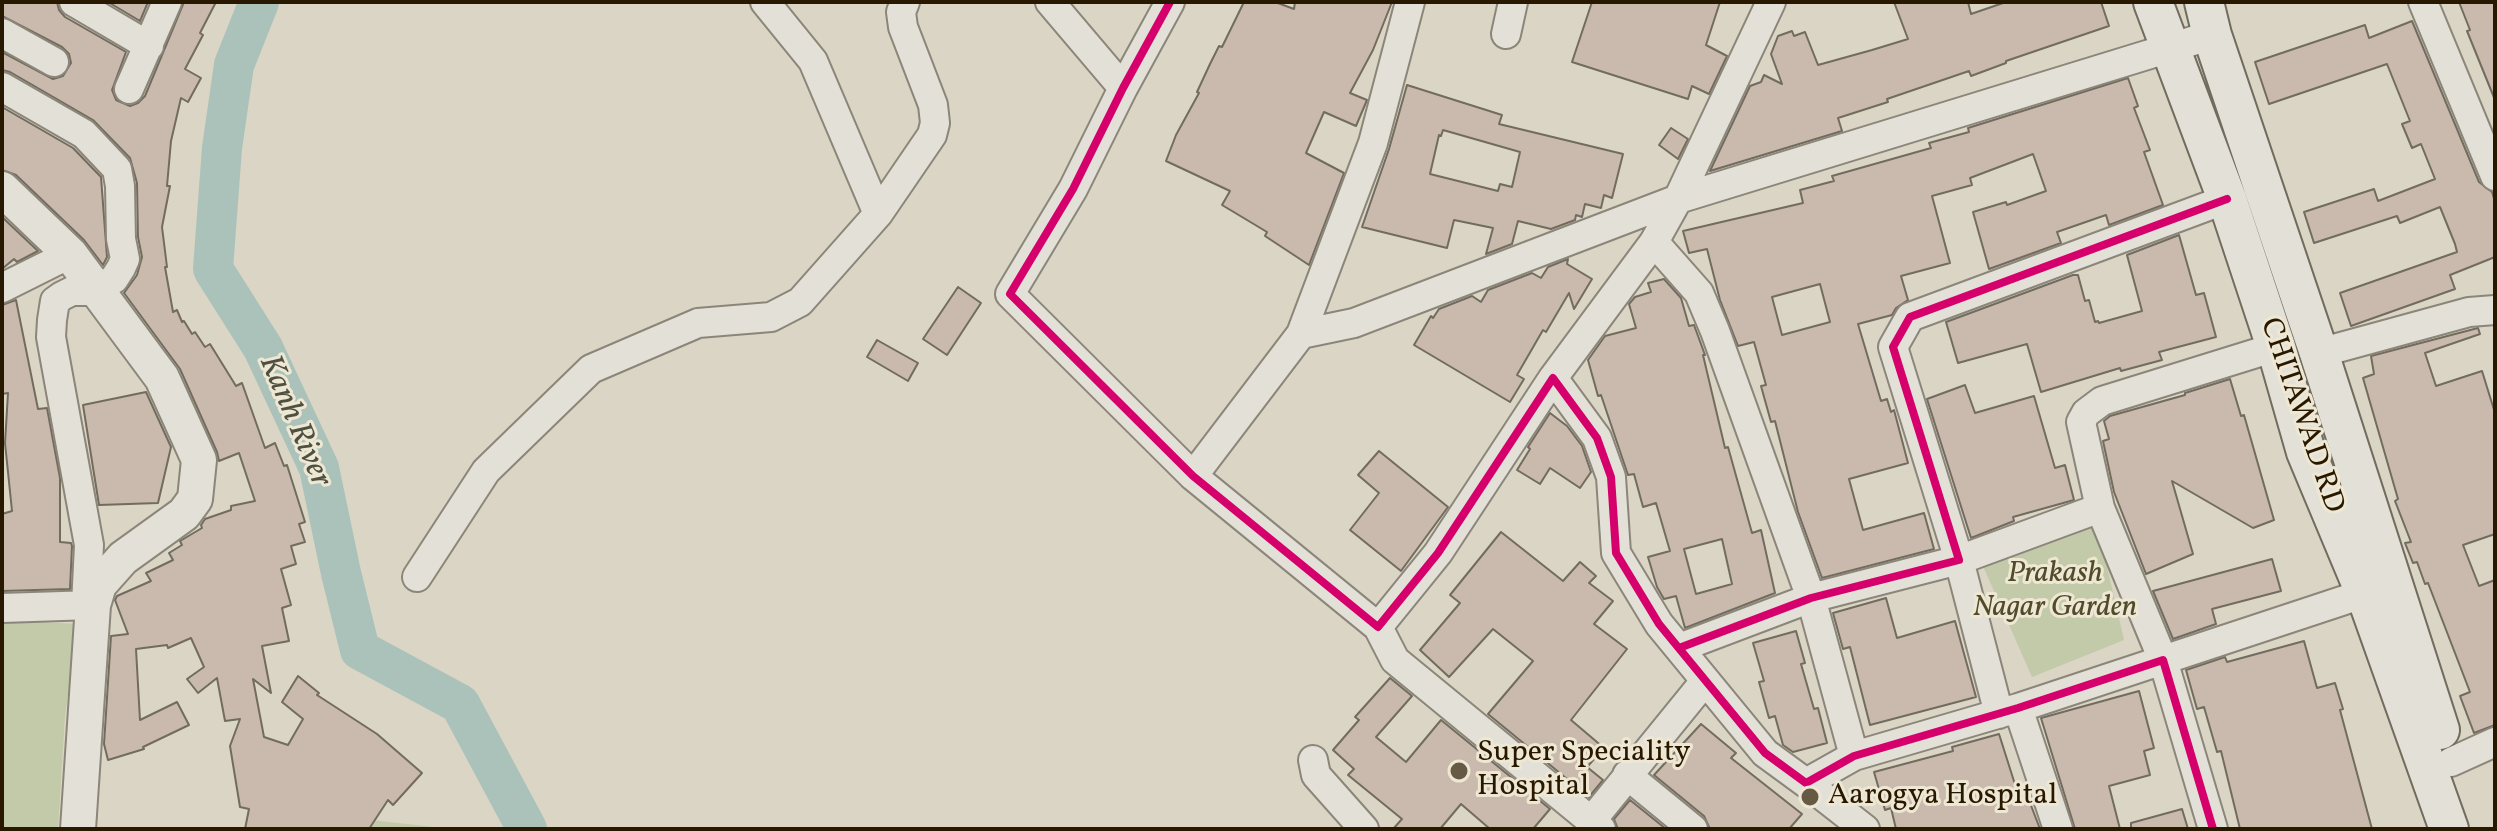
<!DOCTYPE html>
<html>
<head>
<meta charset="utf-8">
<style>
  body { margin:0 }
  #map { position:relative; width:2497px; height:831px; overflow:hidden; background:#dad5c4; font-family:Vollkorn,serif }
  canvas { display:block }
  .frame { position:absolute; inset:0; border:4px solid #291800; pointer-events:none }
</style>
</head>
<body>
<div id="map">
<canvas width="2497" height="831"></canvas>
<div class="frame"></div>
</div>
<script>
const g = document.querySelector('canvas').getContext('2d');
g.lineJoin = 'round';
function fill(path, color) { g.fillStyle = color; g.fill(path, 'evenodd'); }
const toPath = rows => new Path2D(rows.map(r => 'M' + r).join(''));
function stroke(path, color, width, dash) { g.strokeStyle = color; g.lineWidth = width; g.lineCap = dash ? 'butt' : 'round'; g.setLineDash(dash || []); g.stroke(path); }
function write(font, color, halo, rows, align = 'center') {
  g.font = font + ' Vollkorn,serif'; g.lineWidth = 6; g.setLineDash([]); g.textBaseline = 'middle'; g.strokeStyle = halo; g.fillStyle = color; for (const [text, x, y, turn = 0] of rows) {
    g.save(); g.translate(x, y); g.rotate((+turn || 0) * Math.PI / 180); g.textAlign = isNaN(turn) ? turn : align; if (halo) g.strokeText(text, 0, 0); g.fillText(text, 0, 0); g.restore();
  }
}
fill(toPath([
  [2095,515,2124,640,2032,677,1979,557],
  [2,620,78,624,65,716,58,829,2,829],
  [371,820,451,829,366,829]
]), '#c2caaa');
stroke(toPath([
  [259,2,234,65,222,148,213,269,263,348,319,468,341,573,360,650,460,704,527,829]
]), '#aac2ba', 40);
const building = toPath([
  [2,2,57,2,59,10,65,17,126,52,112,90,116,100,130,106,138,103,145,96,184,2,216,2,200,33,203,35,185,69,201,78,188,102,181,98,171,141,167,186,170,186,162,227,167,267,165,267,173,312,177,310,182,322,184,321,192,334,195,332,205,347,210,344,236,386,242,383,265,448,275,443,284,466,287,465,305,522,299,524,305,542,291,546,296,564,281,569,291,605,282,608,289,641,262,646,271,693,253,679,264,737,288,745,303,719,282,702,298,676,319,693,317,695,377,734,422,773,393,805,388,800,369,829,245,829,249,809,240,807,230,746,240,719,225,721,217,678,198,693,187,679,204,667,191,638,168,648,167,645,136,649,140,720,177,702,189,725,143,747,144,749,108,760,104,744,111,636,128,634,115,600,117,596,151,581,146,573,173,560,169,553,182,545,180,541,202,528,201,525,205,519,231,510,231,506,255,501,239,453,219,461,217,452,180,369,124,293,137,275,142,257,138,237,137,183,130,158,93,120,10,72,2,70,2,52,53,79,63,76,71,63,69,54,62,47,2,16,2,2],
  [108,2,148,2,140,21,108,2],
  [1244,2,1275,2,1294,9,1295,2,1392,2,1373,50,1350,93,1367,100,1356,126,1324,112,1306,153,1344,173,1309,265,1265,236,1267,232,1222,205,1230,191,1166,161,1176,135,1199,93,1197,92,1210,64,1219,46,1222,47,1244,2],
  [1592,2,1720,2,1706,45,1727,56,1709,94,1692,86,1688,99,1572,62,1592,2],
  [1894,2,1968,2,1971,14,2006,2,2101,2,2109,26,2006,61,2006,63,1971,76,1969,71,1887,99,1888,102,1838,118,1842,131,1710,171,1750,86,1761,82,1764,75,1782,84,1771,54,1778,36,1792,31,1794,36,1805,32,1818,65,1872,50,1908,39,1894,2],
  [2459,2,2495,2,2495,100,2467,31,2470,30,2459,2],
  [2412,21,2479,182,2492,192,2495,202,2495,257,2450,275,2455,289,2351,326,2340,293,2457,252,2455,244,2440,207,2400,223,2397,216,2314,243,2304,212,2374,189,2378,201,2435,179,2421,144,2412,148,2402,124,2410,121,2387,64,2269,104,2255,62,2365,25,2369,38,2412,21],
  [2128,78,2138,106,2134,108,2150,150,2144,152,2163,205,2109,225,2106,215,2057,232,2061,243,1989,269,1973,212,2006,202,2007,205,2046,191,2033,154,1970,178,1972,185,1932,196,1950,263,1901,276,1908,300,1896,308,1892,315,1858,324,1881,401,1887,399,1891,412,1894,410,1908,463,1849,479,1863,530,1924,513,1934,549,1822,578,1798,512,1775,421,1771,422,1761,386,1766,385,1754,342,1738,346,1720,300,1707,249,1689,253,1683,231,1803,203,1800,190,1834,181,1832,176,1931,148,1929,143,1969,132,1968,128,2128,78],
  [1820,284,1830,322,1782,335,1772,297,1820,284],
  [1407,85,1502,115,1499,124,1623,154,1612,198,1604,195,1601,208,1585,204,1582,217,1576,215,1575,220,1551,229,1518,221,1512,244,1486,254,1493,228,1454,220,1447,248,1362,227,1389,149,1407,85],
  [1443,130,1520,152,1512,187,1500,184,1498,191,1430,174,1439,135,1441,136,1443,130],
  [2,107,73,148,101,177,107,257,103,265,84,240,16,175,2,170,2,107],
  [1671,128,1688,139,1678,159,1659,145,1671,128],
  [2,217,38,251,17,262,14,259,2,269,2,217],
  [2179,235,2196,295,2204,293,2216,337,2159,352,2162,360,2121,371,2120,368,2041,392,2027,344,1958,363,1946,322,2073,275,2078,275,2085,301,2089,300,2095,322,2098,321,2099,323,2142,311,2127,255,2179,235],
  [1568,259,1567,264,1592,279,1574,309,1569,293,1546,332,1543,330,1517,375,1524,379,1510,402,1414,345,1431,316,1433,318,1439,309,1472,296,1481,302,1488,290,1532,273,1541,278,1548,267,1568,259],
  [1664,279,1681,298,1689,326,1694,325,1705,355,1703,355,1725,448,1728,447,1752,533,1761,530,1775,593,1685,628,1676,596,1664,599,1657,587,1648,557,1670,551,1656,503,1643,507,1634,474,1628,475,1601,395,1598,396,1588,360,1605,336,1636,328,1629,304,1635,297,1651,292,1648,283,1664,279],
  [1722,539,1732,584,1696,594,1684,549,1722,539],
  [958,287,981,303,947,355,923,339,958,287],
  [16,300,38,409,47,408,60,478,60,542,71,543,72,546,70,589,2,591,2,514,12,511,5,443,8,393,2,394,2,305,16,300],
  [2478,328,2480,334,2425,353,2436,386,2482,371,2495,413,2495,534,2463,545,2479,586,2495,580,2495,725,2474,733,2460,696,2470,692,2428,583,2425,584,2417,562,2413,563,2405,543,2411,542,2395,501,2398,499,2363,378,2374,374,2371,356,2478,328],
  [877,340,918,363,908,381,867,357,877,340],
  [2230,379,2241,416,2244,415,2274,520,2253,528,2172,481,2193,554,2146,574,2114,492,2103,441,2109,439,2104,421,2110,416,2185,395,2185,393,2230,379],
  [1965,385,1975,413,2034,396,2055,468,2065,465,2074,500,2013,517,2014,521,1971,538,1927,399,1965,385],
  [146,392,171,447,158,503,99,505,83,405,146,392],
  [1550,413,1567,426,1582,446,1591,472,1580,488,1550,468,1540,484,1517,470,1530,449,1528,447,1550,413],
  [1379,451,1448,507,1401,571,1350,530,1379,493,1358,475,1379,451],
  [1501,532,1563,581,1580,562,1596,576,1589,583,1613,601,1594,624,1627,649,1571,720,1604,748,1587,767,1603,780,1589,797,1488,714,1533,661,1493,629,1449,677,1420,650,1460,603,1450,595,1501,532],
  [2272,559,2281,591,2212,609,2216,624,2173,639,2153,591,2272,559],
  [1886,598,1897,638,1955,621,1976,697,1870,725,1850,647,1843,649,1833,613,1886,598],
  [1796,631,1805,663,1801,664,1814,709,1818,708,1827,743,1793,752,1783,745,1775,716,1769,718,1759,682,1764,681,1753,643,1796,631],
  [2304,641,2317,688,2335,683,2343,709,2340,710,2372,829,2240,829,2221,751,2217,752,2204,707,2197,709,2186,670,2225,657,2227,662,2304,641],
  [1390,678,1412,696,1376,737,1406,762,1441,720,1550,809,1533,829,1490,829,1461,804,1440,829,1393,829,1402,819,1348,775,1354,769,1333,750,1359,720,1355,717,1390,678],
  [2139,691,2154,748,2144,751,2150,775,2109,786,2120,829,2075,829,2041,718,2139,691],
  [1701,724,1736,753,1731,758,1802,814,1789,829,1710,829,1704,816,1654,775,1701,724],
  [1999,734,2019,797,2027,795,2040,829,1896,829,1891,808,1885,810,1874,772,1953,751,1952,747,1999,734],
  [1630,800,1666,829,1618,829,1614,819,1630,800],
  [2182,809,2188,829,2131,829,2131,823,2182,809]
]);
fill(building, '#c9baad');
stroke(building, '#726c5f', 2);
const minor = toPath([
  [74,2,149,46],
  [1050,2,1123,88],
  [1170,2,1123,88,1073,189,1010,294,1193,476,1378,627,1438,553,1553,378,1597,438,1611,477,1616,553,1659,624,1765,753,1806,783,1854,756,2018,708,2163,660,2213,829],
  [2423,2,2495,176],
  [2,33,54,62],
  [1506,34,1513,2],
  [2,87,84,134,117,169,120,186,121,239,125,259,121,268,114,279,95,291,72,291,62,296,55,301,52,320,51,337,89,545,86,605],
  [129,89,167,2],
  [878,214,932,135,935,123,933,105,903,27,901,12,905,2],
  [1654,242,1699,293,1715,331,1811,598,1854,756],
  [2,288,70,254],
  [1301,334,1354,323,1678,199,1771,2],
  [2276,347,2102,401,2086,413,2081,422,2100,508,2163,660,2381,588],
  [2319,353,2469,312,2495,310],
  [1553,378,1654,242,1678,199,2212,35],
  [1193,476,1301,334,1373,143,1410,2],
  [417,577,486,471,591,369,698,323,771,317,800,302,878,214,813,61,765,2],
  [2,608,93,605],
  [1378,627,1395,660,1601,829],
  [1679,648,1811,598,1959,560,1893,347,1910,317,2227,199],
  [2018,708,2058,829],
  [1999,714,1959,560,2100,508],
  [1313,760,1316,775,1364,829],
  [2451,762,2495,742],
  [1627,775,1693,829],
  [1806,783,1865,829],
  [1592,820,1705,681]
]);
const tertiary = toPath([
  [2,189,70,254,162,378,199,460,195,499,184,514,123,558,99,585,93,605,78,829]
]);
const secondary = toPath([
  [2153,2,2227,199,2276,347,2306,452,2365,593,2449,829],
  [2204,2,2212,35,2319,353,2440,730]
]);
stroke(minor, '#8b8679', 32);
stroke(tertiary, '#8b8679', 38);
stroke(secondary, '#726c5f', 42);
stroke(minor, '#e3e0d8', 28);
stroke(tertiary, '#e3e0d8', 34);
stroke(secondary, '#e3e0d8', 38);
stroke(toPath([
  [1170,2,1123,88,1073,189,1010,294,1193,476,1378,627,1438,553,1553,378,1597,438,1611,477,1616,553,1659,624,1765,753,1806,783,1854,756,2018,708,2163,660,2213,829],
  [1679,648,1811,598,1959,560,1893,347,1910,317,2227,199]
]), '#d6006c', 8);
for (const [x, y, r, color] of [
  [1459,771,10,"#675a45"],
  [1810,797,10,"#675a45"]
]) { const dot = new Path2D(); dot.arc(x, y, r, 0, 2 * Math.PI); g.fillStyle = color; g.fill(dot); stroke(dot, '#ede7d3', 3); }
write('30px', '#291800', '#ede7d3', [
  ["CHITAWAD RD",2300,416,71]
]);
write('italic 30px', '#514b2c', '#ede7d3', [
  ["Prakash",2055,575],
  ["Nagar Garden",2055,609]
]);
write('30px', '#291800', '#ede7d3', [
  ["Super Speciality",1477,754],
  ["Hospital",1477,788],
  ["Aarogya Hospital",1828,797]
], 'left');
write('italic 32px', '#4f5140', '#ede7d3', [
  ["Kanh River",293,422,67]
]);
</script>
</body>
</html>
